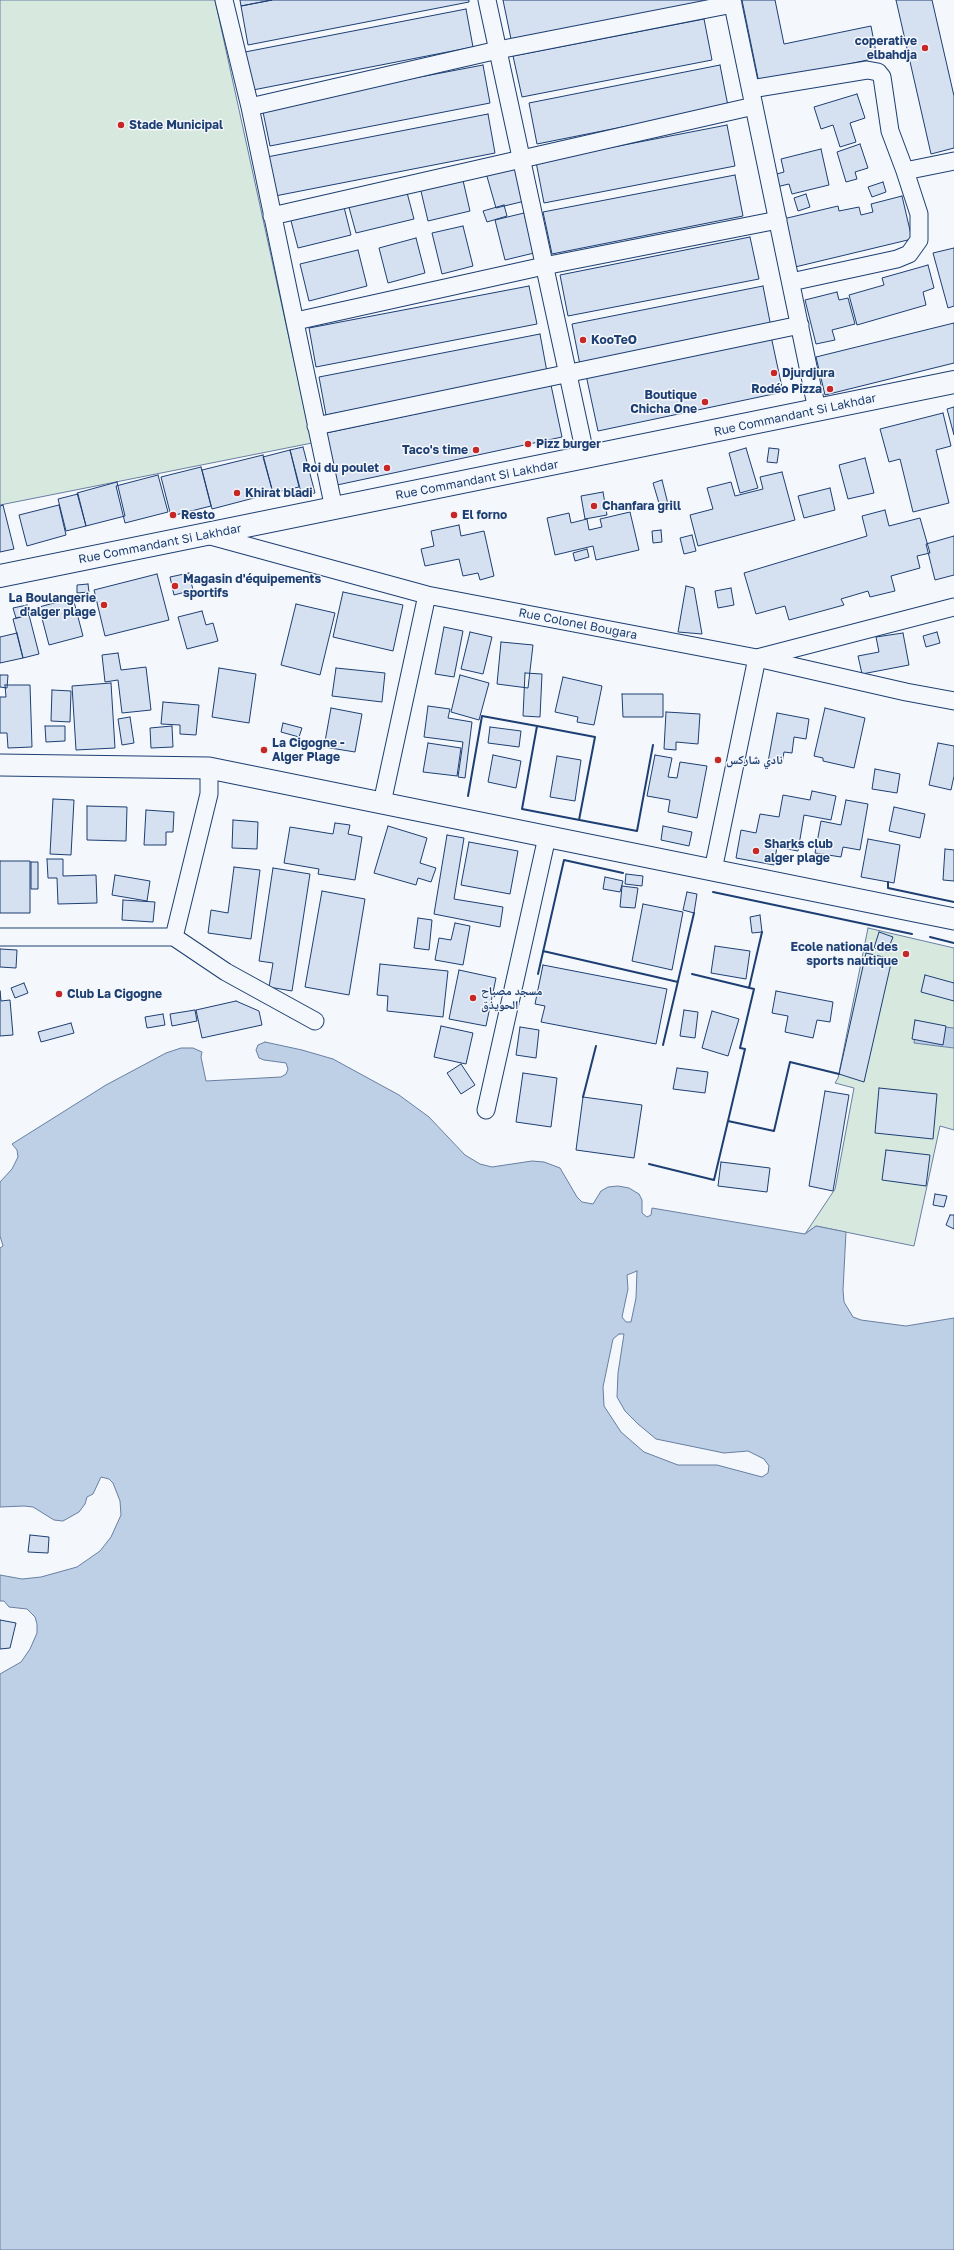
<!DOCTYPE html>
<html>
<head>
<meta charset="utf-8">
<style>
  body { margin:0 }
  canvas { display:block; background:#f4f7fb }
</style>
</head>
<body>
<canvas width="954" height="2250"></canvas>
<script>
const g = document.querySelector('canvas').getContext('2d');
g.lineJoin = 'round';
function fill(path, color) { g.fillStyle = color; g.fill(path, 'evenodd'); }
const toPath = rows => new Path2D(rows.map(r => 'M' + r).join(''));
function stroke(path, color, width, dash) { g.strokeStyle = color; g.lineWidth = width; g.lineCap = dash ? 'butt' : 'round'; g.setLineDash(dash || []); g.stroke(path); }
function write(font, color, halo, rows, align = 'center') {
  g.font = font + ' "Golos Text","Noto Naskh Arabic",sans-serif'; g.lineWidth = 3; g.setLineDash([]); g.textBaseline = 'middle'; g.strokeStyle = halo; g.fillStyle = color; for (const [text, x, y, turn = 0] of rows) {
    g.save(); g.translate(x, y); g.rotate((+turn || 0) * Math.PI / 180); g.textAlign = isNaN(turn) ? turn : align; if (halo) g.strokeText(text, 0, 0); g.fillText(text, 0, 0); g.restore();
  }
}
const green = toPath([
  [0,0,215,0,312,443,0,505,0,0],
  [868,928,954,948,954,1130,940,1126,914,1246,816,1226,805,1234,835,1189,854,1088,835,1083,838,1078,868,928]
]);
fill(green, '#d7e8df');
stroke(green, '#687fa3', 1);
const water = toPath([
  [916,1024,954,1028,954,1048,914,1043,916,1024],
  [265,1042,302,1050,333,1059,399,1095,429,1117,465,1155,480,1164,492,1167,532,1161,544,1162,560,1168,577,1197,582,1202,593,1204,601,1191,608,1187,618,1186,629,1188,639,1194,642,1200,642,1213,647,1217,651,1215,652,1208,805,1234,816,1226,846,1232,843,1290,844,1302,853,1317,861,1320,906,1326,954,1318,954,2250,0,2250,0,1674,21,1662,30,1649,37,1633,37,1624,35,1617,27,1609,9,1607,4,1601,0,1601,0,1575,22,1579,41,1577,77,1567,100,1551,111,1537,121,1515,120,1501,113,1483,109,1479,101,1477,93,1494,87,1497,85,1504,79,1512,63,1521,54,1520,33,1507,24,1506,0,1507,0,1248,3,1246,0,1236,0,1182,12,1169,18,1157,17,1150,12,1144,106,1085,166,1053,181,1048,193,1048,202,1052,201,1057,206,1081,281,1077,286,1074,288,1069,286,1063,264,1060,259,1058,256,1050,258,1045,265,1042]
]);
fill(water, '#bed0e5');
stroke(water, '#687fa3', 1);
const pier = toPath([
  [637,1271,636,1298,631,1322,626,1322,622,1317,628,1289,627,1275,637,1271],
  [619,1334,624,1334,618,1373,617,1397,625,1411,638,1424,656,1439,724,1453,748,1451,764,1459,769,1466,768,1473,762,1477,717,1465,678,1465,644,1452,621,1432,604,1406,603,1387,613,1339,619,1334]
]);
fill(pier, '#f4f7fb');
stroke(pier, '#687fa3', 1);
const building = toPath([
  [240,0,272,0,241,6,240,0],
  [272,0,469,0,469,2,248,45,241,6,272,0],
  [503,0,702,0,702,2,511,39,503,0],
  [742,0,775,0,784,44,871,26,877,58,759,83,742,0],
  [896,0,932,0,954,96,954,148,931,154,896,0],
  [466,9,473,47,253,90,245,52,466,9],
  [704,19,712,60,522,97,513,56,704,19],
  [483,65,490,103,270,146,262,107,483,65],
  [720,65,728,106,537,144,529,103,720,65],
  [857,94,865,118,850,123,856,142,840,147,833,125,821,129,814,107,857,94],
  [488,114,495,153,275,196,267,157,488,114],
  [727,125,735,166,544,203,536,162,727,125],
  [860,144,868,168,855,172,857,179,846,182,837,152,860,144],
  [821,149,829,185,792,194,789,184,776,187,773,175,784,172,781,159,821,149],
  [516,165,525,201,496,208,486,173,516,165],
  [735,175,743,216,552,254,543,212,735,175],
  [462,176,470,211,428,221,420,187,462,176],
  [883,182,886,192,872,197,868,187,883,182],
  [405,185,414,219,356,233,347,200,405,185],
  [806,194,810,207,798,211,794,198,806,194],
  [902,196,912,239,795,267,783,219,838,206,839,211,859,207,861,215,873,212,871,204,902,196],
  [343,203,351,235,298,248,290,217,343,203],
  [504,205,507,216,487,222,483,211,504,205],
  [524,213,534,253,505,260,495,220,524,213],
  [463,226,473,266,442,274,432,233,463,226],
  [750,237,759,279,568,316,560,275,750,237],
  [416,238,425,273,388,283,379,248,416,238],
  [954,248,954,306,948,308,933,253,954,248],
  [358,250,367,286,309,301,300,264,358,250],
  [928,265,934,288,923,292,926,305,857,325,849,295,884,285,882,278,928,265],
  [529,286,537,324,316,367,309,328,529,286],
  [763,286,771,327,580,365,572,324,763,286],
  [837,292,839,300,848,298,855,324,832,330,835,340,816,344,805,300,837,292],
  [954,323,954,363,825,395,816,357,954,323],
  [540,334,547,372,326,415,319,377,540,334],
  [771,336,783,392,598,431,586,375,771,336],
  [551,385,562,437,337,485,326,433,551,385],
  [954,407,954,435,947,409,954,407],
  [943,413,951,446,936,450,949,503,913,512,900,459,889,462,880,429,943,413],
  [303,447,315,493,302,496,290,450,303,447],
  [746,448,758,488,740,493,729,453,746,448],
  [769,448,779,449,777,463,767,462,769,448],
  [290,450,299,487,273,493,263,457,290,450],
  [263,455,273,493,212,509,202,470,263,455],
  [865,458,874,493,848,499,839,465,865,458],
  [201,467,211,506,171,516,161,477,201,467],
  [782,472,795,520,698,546,690,515,713,509,707,488,731,482,735,496,763,489,760,477,782,472],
  [158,475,168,512,125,523,116,486,158,475],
  [662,480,669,508,661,510,653,483,662,480],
  [117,482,125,516,86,526,77,493,117,482],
  [830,488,835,510,804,518,798,496,830,488],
  [603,492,607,515,585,519,581,496,603,492],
  [78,494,86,526,66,531,58,499,78,494],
  [3,505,14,549,0,552,0,506,3,505],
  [59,505,66,535,27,546,19,515,59,505],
  [885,510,889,526,920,518,930,553,917,556,920,568,891,576,895,591,870,597,868,591,841,599,844,605,789,620,785,606,756,614,744,573,867,536,862,516,885,510],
  [630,512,639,550,596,560,593,546,555,555,547,518,569,513,571,523,587,519,589,530,602,527,600,519,630,512],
  [459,525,461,536,484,531,494,576,480,580,478,573,463,576,459,559,425,566,421,549,434,546,431,531,459,525],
  [661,530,662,542,653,543,652,531,661,530],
  [692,535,696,551,684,554,680,538,692,535],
  [954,536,954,575,935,580,926,544,954,536],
  [587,549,589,557,575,561,573,553,587,549],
  [189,573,193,590,174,595,170,577,189,573],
  [157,574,169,620,105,636,94,590,157,574],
  [88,584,89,592,77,593,77,585,88,584],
  [686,586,694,588,702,634,678,632,686,586],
  [731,588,734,605,718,608,715,591,731,588],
  [343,592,403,605,393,651,333,637,343,592],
  [73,598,83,636,49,645,39,607,73,598],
  [296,604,335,613,320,675,281,665,296,604],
  [27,605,29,615,16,618,13,608,27,605],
  [202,611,206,625,213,623,218,641,187,649,178,617,202,611],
  [29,615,39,654,23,658,13,619,29,615],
  [444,627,463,631,454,677,435,674,444,627],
  [470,632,492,637,483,674,461,669,470,632],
  [937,632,940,643,926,647,923,636,937,632],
  [17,633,23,658,0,663,0,637,17,633],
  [903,633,909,665,862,674,858,656,879,652,876,637,903,633],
  [501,642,533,645,528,688,497,684,501,642],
  [118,653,121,670,146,667,151,710,122,713,118,680,105,682,102,655,118,653],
  [219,668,256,674,249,723,212,717,219,668],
  [336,668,385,673,382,702,332,696,336,668],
  [525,673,542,674,540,717,523,716,525,673],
  [0,675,8,675,7,688,0,687,0,675],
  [460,675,489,683,479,720,451,712,460,675],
  [563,677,602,686,594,725,577,722,578,717,555,712,563,677],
  [111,683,115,748,76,750,72,686,111,683],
  [5,685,30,685,32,747,8,748,7,733,0,733,0,697,6,697,5,685],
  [52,690,71,691,70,722,51,721,52,690],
  [622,694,663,694,663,717,623,717,622,694],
  [163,702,199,705,196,735,180,734,180,725,161,724,163,702],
  [428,706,450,709,448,718,472,722,465,778,458,777,463,742,424,737,428,706],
  [331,708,362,714,355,752,324,747,331,708],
  [825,708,865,718,854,768,823,761,823,758,814,756,825,708],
  [666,712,700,714,698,744,676,742,676,750,664,749,666,712],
  [777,713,809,719,806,739,794,737,792,753,784,752,782,764,768,762,777,713],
  [130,717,134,743,122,745,118,719,130,717],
  [283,723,302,728,299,737,281,732,283,723],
  [45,726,65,726,65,741,46,742,45,726],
  [172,726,173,747,151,748,150,728,172,726],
  [490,727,521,731,519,747,488,743,490,727],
  [428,743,461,748,457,776,423,772,428,743],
  [938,743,954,746,954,776,951,790,929,785,938,743],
  [493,755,521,761,516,788,488,782,493,755],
  [655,755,672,758,668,777,677,778,680,762,707,766,697,818,668,812,670,800,647,796,655,755],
  [557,756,581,760,575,801,550,797,557,756],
  [875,769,900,774,897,793,872,789,875,769],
  [812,791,836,796,831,820,804,815,798,851,777,847,774,865,736,858,741,830,756,833,760,814,779,817,783,795,810,800,812,791],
  [53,799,74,800,71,855,50,854,53,799],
  [846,800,868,804,860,850,843,847,841,857,815,853,821,821,841,825,846,800],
  [87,806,127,807,126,841,87,840,87,806],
  [894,807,925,814,920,838,889,831,894,807],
  [146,810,174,812,173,832,166,832,166,845,144,845,146,810],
  [233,820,258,822,257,849,232,848,233,820],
  [335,823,350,825,348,834,362,837,355,880,318,874,319,869,284,863,290,827,333,834,335,823],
  [388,826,427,838,420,863,436,868,431,882,418,878,416,885,374,873,388,826],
  [663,826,692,832,689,846,661,840,663,826],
  [447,835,464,838,454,899,503,907,500,927,434,914,447,835],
  [868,839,900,845,894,883,861,877,868,839],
  [469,842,518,851,510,894,461,885,469,842],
  [945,849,954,850,954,881,943,880,945,849],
  [47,859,63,859,63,876,96,875,97,903,58,904,57,878,48,878,47,859],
  [0,861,30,861,30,913,0,913,0,861],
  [31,862,38,862,38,889,31,889,31,862],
  [234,867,260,870,251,939,208,933,211,910,228,913,234,867],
  [273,868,310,874,292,991,269,987,273,963,259,961,273,868],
  [626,874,643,876,642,886,625,884,626,874],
  [115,875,150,881,147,901,112,895,115,875],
  [605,877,623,881,620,892,603,889,605,877],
  [622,886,638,888,635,908,620,907,622,886],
  [322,891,365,899,349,995,305,987,322,891],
  [687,892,697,894,694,913,683,910,687,892],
  [123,900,155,902,153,922,122,920,123,900],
  [643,904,683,912,672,970,632,961,643,904],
  [760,915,762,932,752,933,750,917,760,915],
  [418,918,432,920,429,950,414,948,418,918],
  [455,923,470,926,463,965,435,960,439,938,451,940,455,923],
  [879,932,893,937,887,952,874,948,879,932],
  [715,946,750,951,746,979,711,973,715,946],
  [0,949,17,950,16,968,0,967,0,949],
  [866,953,892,959,864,1082,839,1074,866,953],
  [380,964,448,971,443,1017,387,1011,388,996,377,995,380,964],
  [543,965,667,989,656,1044,541,1022,545,1006,535,1004,543,965],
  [459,970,496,978,486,1026,449,1019,459,970],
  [925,975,954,983,954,1001,921,992,925,975],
  [24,983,28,993,15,998,11,988,24,983],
  [0,991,1,1001,10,1000,13,1035,0,1036,0,991],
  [776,991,833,1002,830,1022,817,1020,813,1038,785,1032,788,1016,772,1013,776,991],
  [236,1001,259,1011,262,1025,202,1038,196,1010,236,1001],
  [195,1010,197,1021,172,1026,170,1014,195,1010],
  [684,1010,698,1012,695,1038,680,1036,684,1010],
  [712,1011,739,1019,728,1056,702,1048,712,1011],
  [163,1014,165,1025,147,1028,145,1017,163,1014],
  [915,1020,946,1026,943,1045,912,1039,915,1020],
  [71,1023,74,1033,41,1042,38,1032,71,1023],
  [441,1026,473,1033,466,1064,434,1057,441,1026],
  [520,1027,539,1030,536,1058,516,1055,520,1027],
  [461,1064,475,1085,461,1094,447,1073,461,1064],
  [677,1068,708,1072,705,1093,673,1089,677,1068],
  [523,1073,557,1078,551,1127,516,1122,523,1073],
  [879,1088,937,1094,933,1139,875,1133,879,1088],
  [825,1091,849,1095,833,1191,809,1186,825,1091],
  [583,1097,642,1105,634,1158,576,1150,583,1097],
  [886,1150,930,1155,926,1186,882,1180,886,1150],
  [721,1162,770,1168,767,1192,718,1186,721,1162],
  [935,1194,947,1196,944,1207,933,1205,935,1194],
  [950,1215,954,1215,954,1229,946,1225,950,1215],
  [30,1535,49,1537,48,1553,28,1552,30,1535],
  [0,1620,16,1623,10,1648,0,1649,0,1620]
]);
fill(building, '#d5e0f0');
stroke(building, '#1d3f73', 1);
const minor = toPath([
  [224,0,250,107,334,509],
  [487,0,586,458],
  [732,0,817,410],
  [751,89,867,70,878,72,882,77,890,131,905,171,954,161],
  [250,107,498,50,733,4],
  [272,216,754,106],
  [791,282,897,259,909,254,919,240,919,214,905,171],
  [296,321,544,266,778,220],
  [316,426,800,325],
  [207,535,427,595,757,658,906,692,954,701],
  [382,803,427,595],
  [713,870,757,658,954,607],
  [0,937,174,937,226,972,315,1021],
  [174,937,209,794,209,768],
  [486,1110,547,837]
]);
const tertiary = toPath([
  [0,765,209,768,954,919]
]);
const secondary = toPath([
  [0,576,954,382]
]);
stroke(minor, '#1d3f73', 19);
stroke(tertiary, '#1d3f73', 23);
stroke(secondary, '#1d3f73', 24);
stroke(minor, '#f4f7fb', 17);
stroke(tertiary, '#f4f7fb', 21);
stroke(secondary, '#f4f7fb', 22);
stroke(toPath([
  [537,726,595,737,579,820],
  [468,796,482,716,537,726,522,809,637,831,653,745],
  [888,882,888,888,954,902],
  [713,892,912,934],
  [930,937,954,943],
  [543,951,678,982],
  [538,974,564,860,623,873],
  [692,974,754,989,740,1048,745,1049,728,1121,774,1131,790,1062,839,1074],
  [749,988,762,932],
  [663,1045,694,913],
  [583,1097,596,1046],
  [649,1164,714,1180,728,1121]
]), '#1d3f73', 2);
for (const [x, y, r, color] of [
  [925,48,4,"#c62828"],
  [121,125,4,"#c62828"],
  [583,340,4,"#c62828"],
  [774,373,4,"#c62828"],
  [830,389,4,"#c62828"],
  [705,402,4,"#c62828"],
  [528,444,4,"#c62828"],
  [476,450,4,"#c62828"],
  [387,468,4,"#c62828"],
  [237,493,4,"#c62828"],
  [594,506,4,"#c62828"],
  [173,515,4,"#c62828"],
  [454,515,4,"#c62828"],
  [175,586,4,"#c62828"],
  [104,605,4,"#c62828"],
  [264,750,4,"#c62828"],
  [718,760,4,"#c62828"],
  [756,851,4,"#c62828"],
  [906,954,4,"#c62828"],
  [59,994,4,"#c62828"],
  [473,998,4,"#c62828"]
]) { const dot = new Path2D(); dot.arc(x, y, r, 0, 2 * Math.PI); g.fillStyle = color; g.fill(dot); stroke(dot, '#f4f7fb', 1.5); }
write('bold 12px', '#1d3f73', '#f4f7fb', [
  ["coperative",917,41,"right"],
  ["elbahdja",917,55,"right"],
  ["Stade Municipal",129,125],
  ["KooTeO",591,340],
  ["Djurdjura",782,373],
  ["Rodéo Pizza",822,389,"right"],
  ["Boutique",697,395,"right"],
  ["Chicha One",697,409,"right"],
  ["Pizz burger",536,444],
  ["Taco's time",468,450,"right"],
  ["Roi du poulet",379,468,"right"],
  ["Khirat bladi",245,493],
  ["Chanfara grill",602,506],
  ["Resto",181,515],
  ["El forno",462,515],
  ["Magasin d'équipements",183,579],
  ["sportifs",183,593],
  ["La Boulangerie",96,598,"right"],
  ["d'alger plage",96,612,"right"],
  ["La Cigogne -",272,743],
  ["Alger Plage",272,757],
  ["نادي شاركس",726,760],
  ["Sharks club",764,844],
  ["alger plage",764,858],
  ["Ecole national des",898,947,"right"],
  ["sports nautique",898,961,"right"],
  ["مسجد مصباح",481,991],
  ["الحويذق",481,1005],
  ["Club La Cigogne",67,994]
], 'left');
write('12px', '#1d3f73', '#f4f7fb', [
  ["Rue Commandant Si Lakhdar",795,415,-12],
  ["Rue Commandant Si Lakhdar",477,480,-11],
  ["Rue Commandant Si Lakhdar",160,544,-11],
  ["Rue Colonel Bougara",578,624,11]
]);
</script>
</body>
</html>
